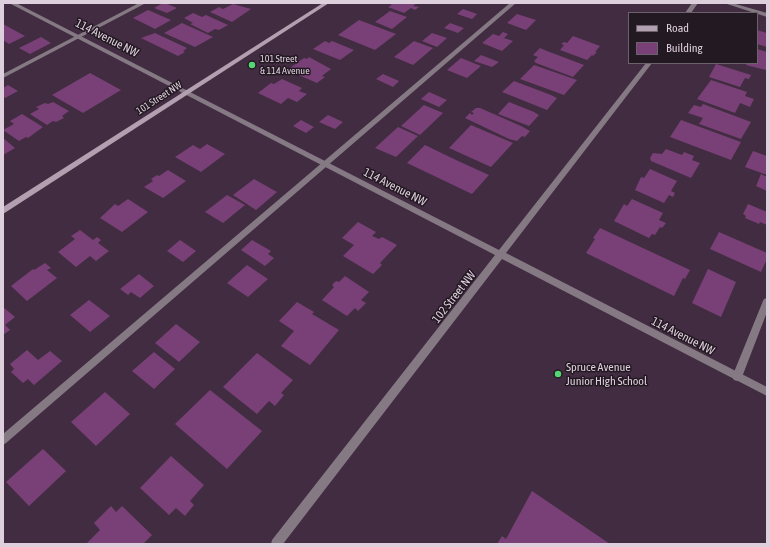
<!DOCTYPE html>
<html>
<head>
<meta charset="utf-8">
<style>
  body { margin:0 }
  #map { position:relative; width:770px; height:547px; overflow:hidden; background:#422c41; font-family:"Asap Condensed",sans-serif }
  canvas { display:block }
  .frame { position:absolute; inset:0; border:4px solid #ddcfdc; pointer-events:none }
  .legend { position:absolute; left:628px; top:12px; width:130px; height:52px; box-sizing:border-box; background:#231922; border:1px solid #6d626c; margin:0; padding:5px 7px; list-style:none; font-size:12px; color:#ddcfdc }
  .legend li { display:flex; align-items:center; gap:8px; height:20px }
  .legend b { width:20px; border:1px solid #6d626c }
</style>
</head>
<body>
<div id="map">
<canvas width="770" height="547"></canvas>
<div class="frame"></div>
<ul class="legend">
<li><b style="height:5px;background:#b29fb0"></b>Road</li>
<li><b style="height:11px;background:#784076"></b>Building</li>
</ul>
</div>
<script>
const g = document.querySelector('canvas').getContext('2d');
g.lineJoin = 'round';
function fill(path, color) { g.fillStyle = color; g.fill(path, 'evenodd'); }
const toPath = rows => new Path2D(rows.map(r => 'M' + r).join(''));
function stroke(path, color, width, dash) { g.strokeStyle = color; g.lineWidth = width; g.lineCap = dash ? 'butt' : 'round'; g.setLineDash(dash || []); g.stroke(path); }
function write(font, color, halo, rows, align = 'center') {
  g.font = font + ' "Asap Condensed",sans-serif'; g.lineWidth = 3; g.setLineDash([]); g.textBaseline = 'middle'; g.strokeStyle = halo; g.fillStyle = color; for (const [text, x, y, turn = 0] of rows) {
    g.save(); g.translate(x, y); g.rotate((+turn || 0) * Math.PI / 180); g.textAlign = isNaN(turn) ? turn : align; if (halo) g.strokeText(text, 0, 0); g.fillText(text, 0, 0); g.restore();
  }
}
fill(toPath([
  [163,3,165,3,177,8,167,13,154,8],
  [388,3,417,3,413,6,419,7,415,10,411,8,404,13,388,7,392,5],
  [233,4,251,9,232,22,210,12,219,7,223,9],
  [463,9,477,14,472,19,457,14],
  [148,10,171,20,155,29,133,18],
  [390,11,407,17,392,29,375,22],
  [193,13,202,17,206,15,228,25,219,30,215,29,208,33,190,24,193,23,184,18],
  [517,14,536,20,526,30,507,23],
  [359,20,396,34,375,50,338,35],
  [182,23,213,37,195,47,164,33],
  [450,23,464,28,458,33,444,28],
  [3,24,25,36,9,44,3,40],
  [757,30,767,33,767,47,757,44],
  [503,32,508,34,504,38,513,41,502,51,482,43,493,34,499,36],
  [155,33,172,41,187,48,183,51,185,52,178,56,141,38],
  [432,33,447,38,437,47,422,41],
  [573,36,600,46,595,52,597,52,593,56,592,55,587,60,560,50,564,45,561,44,564,42,567,43],
  [41,37,51,43,30,54,19,48],
  [325,41,329,43,332,41,354,50,340,60,313,49],
  [414,41,433,48,413,65,394,57],
  [540,48,547,51,584,65,573,77,536,63,534,61,538,57,533,55],
  [757,49,767,52,766,70,746,65,747,63,757,63],
  [481,55,499,62,492,67,474,61],
  [309,57,331,69,322,76,325,77,317,83,287,70,304,58,307,59],
  [461,58,481,66,467,78,447,70],
  [716,64,751,75,749,79,745,78,740,87,709,77],
  [534,65,577,80,564,95,520,79],
  [90,73,121,90,83,113,52,95],
  [383,74,399,81,393,87,376,79],
  [282,79,302,88,299,91,307,94,297,102,288,98,281,104,258,93,271,83,274,84],
  [711,80,747,92,745,96,754,99,750,107,740,103,735,113,697,99],
  [514,81,551,95,557,98,547,110,502,92],
  [8,85,18,91,5,98,3,96,3,88],
  [429,92,447,100,439,107,421,99],
  [53,102,69,111,62,116,64,118,56,122,53,121,47,125,30,114,39,109,36,107,45,103,48,104],
  [509,102,534,112,539,115,529,126,498,114],
  [703,104,751,122,741,139,699,124,703,118,688,113,694,105,701,107],
  [424,105,443,113,420,135,401,126],
  [476,108,480,108,521,126,530,131,525,137,522,136,517,141,509,139,465,118,470,113,472,115,474,113,471,112],
  [22,114,43,127,28,138,26,137,19,141,3,130,14,124,10,121],
  [328,115,343,122,335,129,319,122],
  [301,120,314,127,306,133,293,126],
  [681,120,741,142,731,160,670,137],
  [471,125,513,143,491,167,449,148],
  [398,127,418,136,396,157,375,148],
  [3,138,15,148,3,155],
  [207,144,225,154,201,172,175,157,193,145,200,149],
  [425,145,456,160,489,175,472,194,407,163],
  [666,149,682,155,684,152,694,156,692,160,700,163,691,178,651,161,650,158,653,153,662,154],
  [753,151,767,156,767,175,745,167],
  [650,169,677,181,671,191,675,193,673,197,669,195,664,203,635,190,641,177,644,178],
  [168,170,186,181,163,198,144,187,153,181,151,179,157,175,159,176],
  [761,174,767,177,767,191,756,186],
  [254,179,277,192,256,210,233,195],
  [227,195,245,205,223,223,205,212],
  [128,199,148,212,122,232,100,218,115,204,118,206],
  [632,199,663,213,659,220,666,223,662,228,660,227,655,235,652,234,649,238,614,221,624,204,627,206],
  [748,204,767,212,767,225,760,222,759,224,745,218,746,216,743,214],
  [358,222,376,232,372,236,379,239,382,237,397,245,380,263,382,265,373,274,343,256,354,245,342,238],
  [600,228,690,270,685,279,683,278,674,296,586,253,595,239,593,238],
  [80,230,93,240,97,237,101,240,98,243,109,251,96,261,90,256,76,267,58,252,75,239,71,236],
  [719,232,767,253,767,259,761,272,710,249],
  [180,240,196,251,183,262,167,251],
  [252,240,271,251,268,254,274,258,265,266,241,250],
  [45,263,51,268,47,270,57,278,27,301,11,286,33,269,34,270],
  [247,265,268,279,248,297,227,283],
  [708,269,736,282,721,317,692,303],
  [139,274,154,286,140,298,131,292,128,295,120,289],
  [345,276,369,292,361,300,366,303,358,311,355,308,347,316,322,300,334,287,332,285,336,281,339,282],
  [89,300,110,316,90,332,70,315],
  [297,302,314,312,312,314,339,330,310,365,281,346,294,331,279,321],
  [3,307,15,317,5,325,10,330,3,335],
  [176,324,200,342,179,362,155,343],
  [27,350,38,360,50,351,62,361,34,385,28,379,23,383,11,372,14,369,10,364],
  [154,352,175,369,154,389,132,371],
  [257,353,293,380,281,393,284,395,275,406,269,401,257,414,223,387],
  [210,390,262,431,227,469,175,424],
  [105,392,130,414,96,446,71,422],
  [43,449,66,471,29,506,6,482],
  [171,456,204,485,190,501,194,505,185,516,176,508,169,515,140,488],
  [532,491,610,544,497,544,502,536,506,539],
  [111,506,116,512,122,506,152,535,143,544,86,544,100,530,94,523]
]), '#784076');
fill(toPath([
  [139,3,146,3,3,78,3,74,139,3],
  [510,3,516,3,6,443,3,445,3,434,510,3],
  [767,298,767,312,742,377,740,380,737,381,734,380,732,377,763,301,764,299,767,298]
]), '#857984');
fill(toPath([
  [9,3,16,3,499,250,646,63,652,63,506,253,767,387,767,396,502,259,283,544,271,544,272,540,495,255,9,3],
  [692,3,698,3,691,13,685,13,692,3],
  [724,3,732,3,767,13,767,17,724,3]
]), '#857984');
fill(toPath([
  [323,3,329,3,3,214,3,207,323,3]
]), '#b29fb0');
for (const [x, y, r, color] of [
  [252,65,4,"#53d673"],
  [558,374,4,"#53d673"]
]) { const dot = new Path2D(); dot.arc(x, y, r, 0, 2 * Math.PI); g.fillStyle = color; g.fill(dot); stroke(dot, '#231922', 1.5); }
write('10px', '#ddcfdc', '#231922', [
  ["101 Street",260,59],
  ["& 114 Avenue",260,71]
], 'left');
write('10px', '#ddcfdc', '#231922', [
  ["101 Street NW",159,98,-33]
]);
write('12px', '#ddcfdc', '#231922', [
  ["114 Avenue NW",107,38,27],
  ["114 Avenue NW",395,187,27],
  ["102 Street NW",454,297,-52],
  ["114 Avenue NW",683,336,27]
]);
write('12px', '#ddcfdc', '#231922', [
  ["Spruce Avenue",566,367],
  ["Junior High School",566,381]
], 'left');
</script>
</body>
</html>
